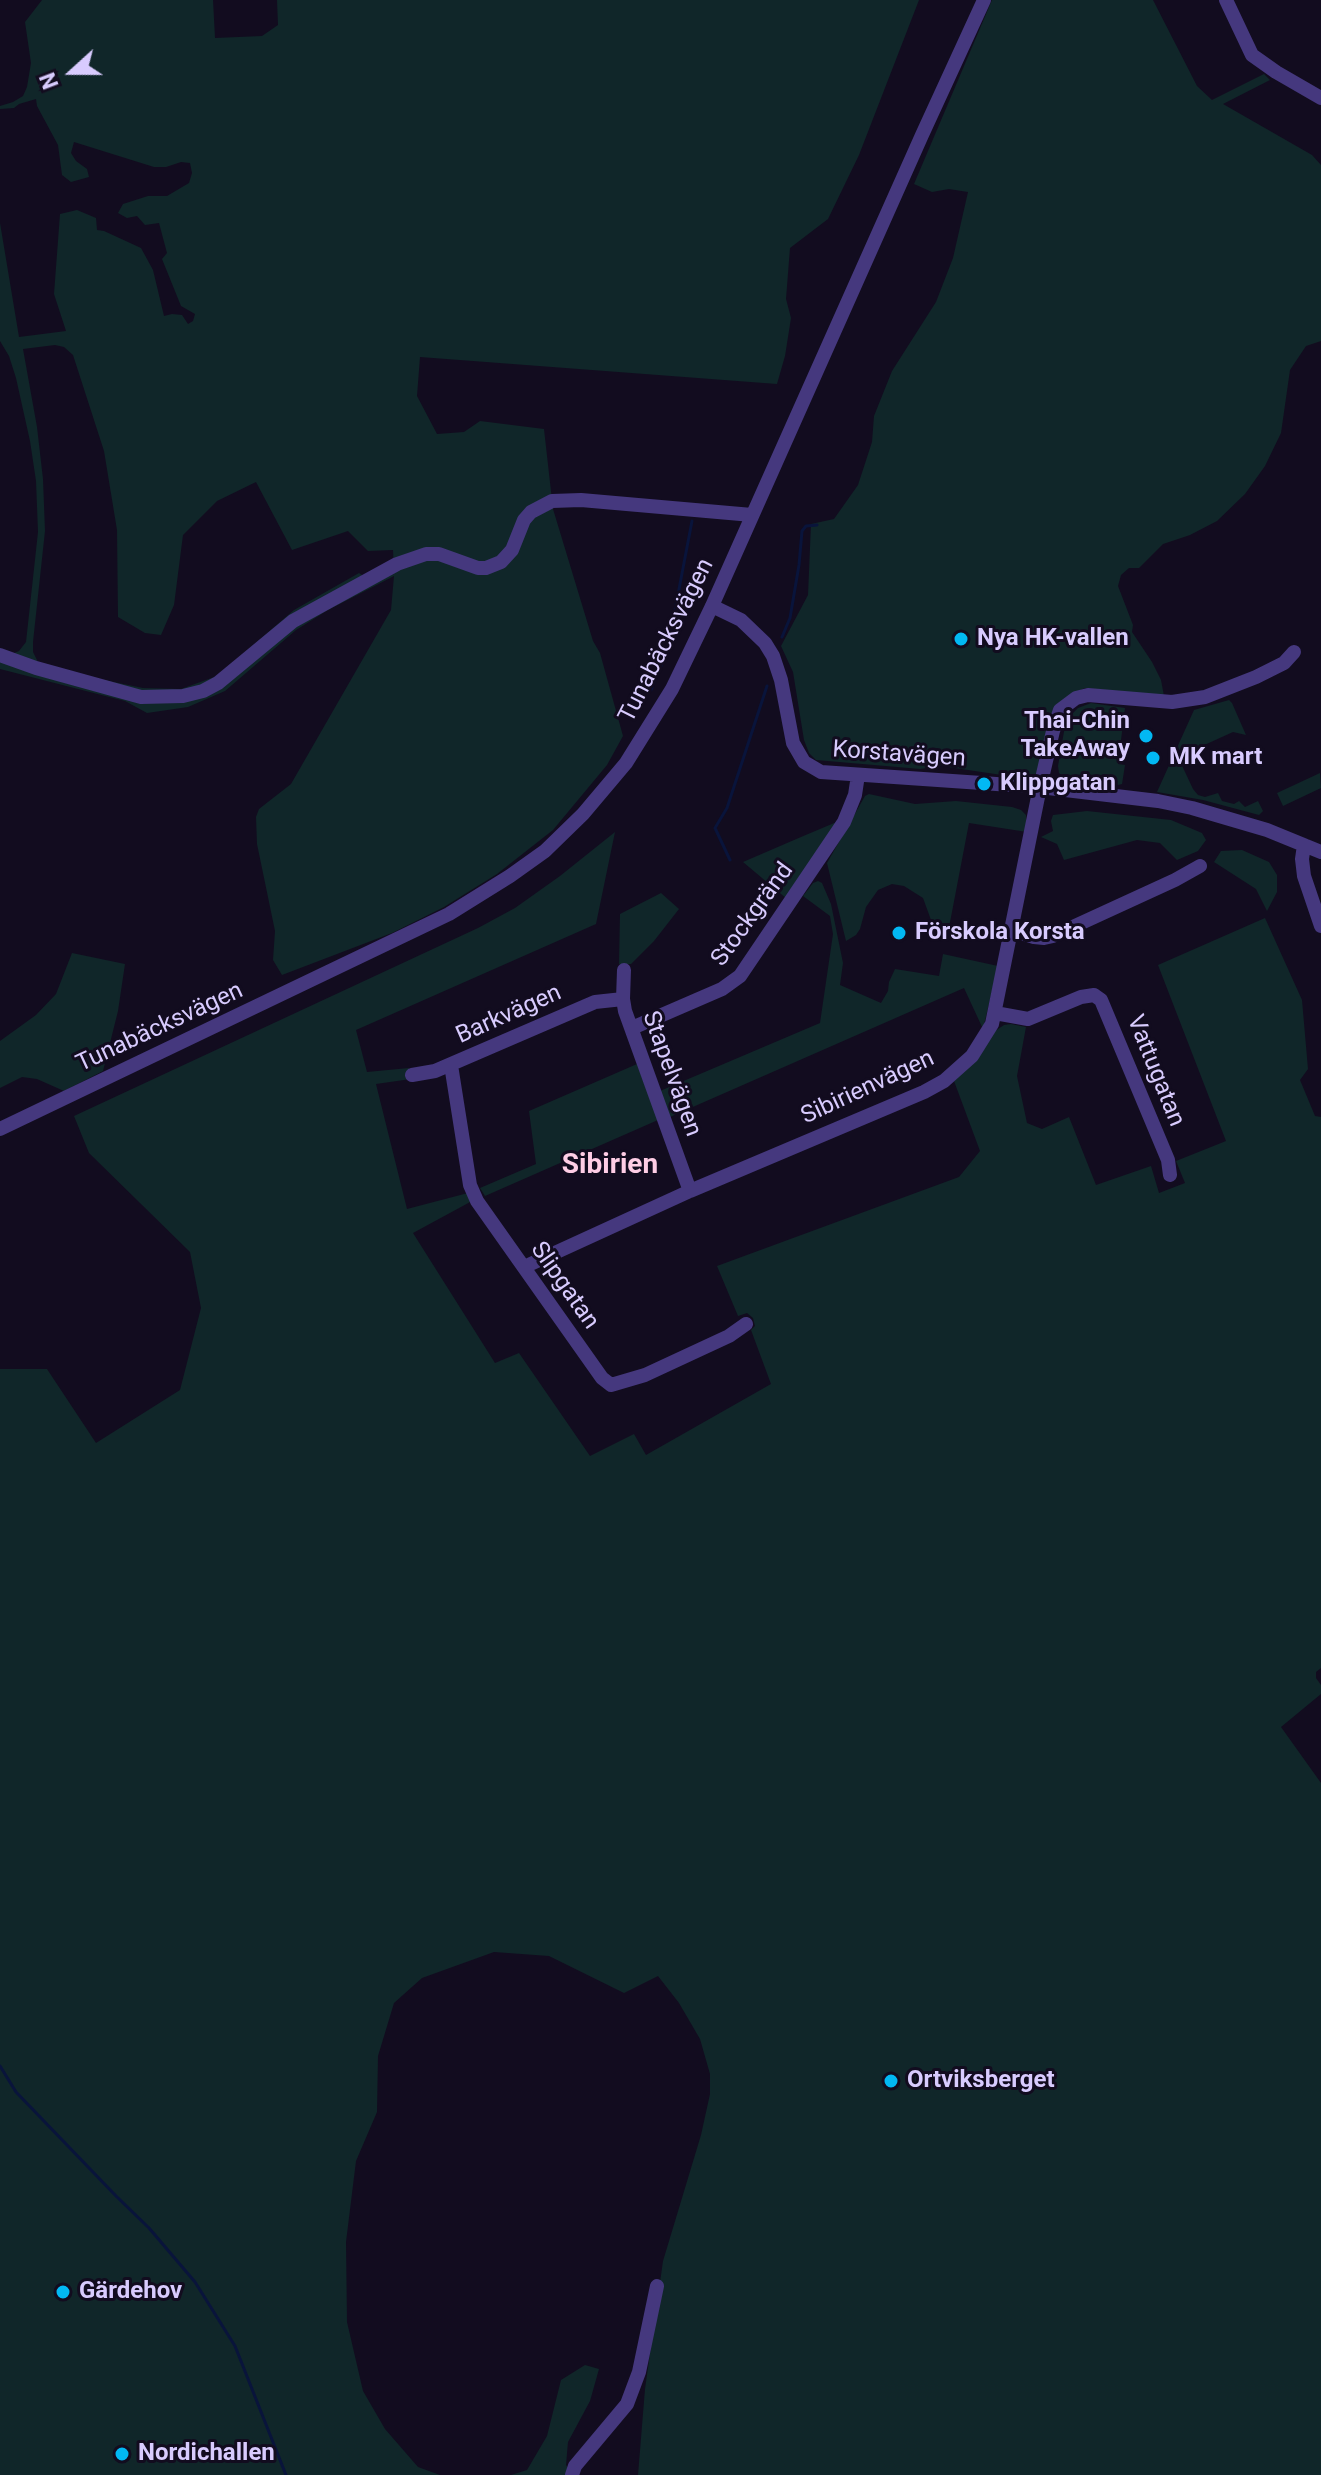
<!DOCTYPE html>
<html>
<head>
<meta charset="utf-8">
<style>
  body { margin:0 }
  #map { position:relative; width:1321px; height:2475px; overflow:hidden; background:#120c1f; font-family:Roboto,sans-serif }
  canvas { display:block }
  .north { position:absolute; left:32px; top:32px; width:80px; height:80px; -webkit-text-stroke:6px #120c1f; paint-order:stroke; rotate:249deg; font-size:22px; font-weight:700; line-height:32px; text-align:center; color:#d8cbfe }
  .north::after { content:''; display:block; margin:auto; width:28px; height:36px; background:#d8cbfe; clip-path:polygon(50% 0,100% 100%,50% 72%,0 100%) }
</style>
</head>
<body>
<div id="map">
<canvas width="1321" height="2475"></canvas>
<div class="north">N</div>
</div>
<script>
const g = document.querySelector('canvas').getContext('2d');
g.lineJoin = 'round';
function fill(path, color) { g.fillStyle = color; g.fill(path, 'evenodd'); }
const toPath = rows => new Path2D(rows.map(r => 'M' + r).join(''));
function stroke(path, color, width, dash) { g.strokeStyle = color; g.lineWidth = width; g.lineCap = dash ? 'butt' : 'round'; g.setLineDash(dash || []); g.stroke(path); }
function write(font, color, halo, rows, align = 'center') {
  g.font = font + ' Roboto,sans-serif'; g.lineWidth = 6; g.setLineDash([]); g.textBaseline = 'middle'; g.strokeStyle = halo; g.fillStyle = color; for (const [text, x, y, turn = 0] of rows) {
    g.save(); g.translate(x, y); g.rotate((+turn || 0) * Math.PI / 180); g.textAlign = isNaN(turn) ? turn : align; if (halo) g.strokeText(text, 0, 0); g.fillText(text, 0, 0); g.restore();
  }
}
fill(toPath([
  [42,0,213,0,215,38,262,36,278,25,277,0,919,0,859,155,828,219,790,248,786,299,791,318,785,356,777,384,420,357,417,396,437,434,464,432,480,421,544,429,553,509,593,641,600,653,623,736,607,765,553,830,497,874,444,907,392,933,282,975,273,960,275,931,257,844,256,817,259,809,291,784,391,610,394,576,328,610,296,630,225,691,188,707,147,713,125,701,0,669,0,660,89,689,140,701,164,703,203,695,237,676,275,642,308,617,394,571,393,550,368,551,348,531,292,550,256,482,217,501,183,535,174,605,161,635,145,633,118,617,117,530,104,451,73,355,64,347,55,345,23,349,37,427,43,479,45,531,33,642,33,652,38,662,89,677,143,688,181,689,217,676,294,610,359,573,365,577,287,620,216,680,202,688,181,692,165,695,141,692,86,680,0,653,12,654,19,651,26,642,38,532,36,481,30,441,16,378,9,356,0,341,0,223,19,337,66,331,54,294,60,214,77,210,96,218,97,230,104,231,141,248,153,270,164,316,172,314,182,315,188,324,193,321,195,314,181,306,162,259,167,253,159,223,145,225,137,216,127,218,118,213,123,204,148,196,167,196,189,183,192,173,190,163,181,162,166,167,154,167,74,142,71,153,76,161,87,169,89,177,71,182,62,175,58,145,37,106,36,99,19,104,14,108,0,109,0,106,13,102,23,96,27,87,31,63,25,22],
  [992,0,1153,0,1197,86,1212,100,1264,74,1270,80,1223,104,1312,155,1321,165,1321,341,1306,346,1290,370,1281,433,1265,466,1245,494,1217,521,1190,535,1163,544,1139,568,1129,568,1121,575,1118,586,1133,625,1132,632,1152,662,1161,680,1164,696,1085,688,1070,695,1042,765,1035,775,1022,778,941,766,920,769,816,760,809,753,804,740,793,672,781,646,808,595,811,524,834,519,858,485,872,442,874,416,892,371,936,302,953,258,968,192,949,189,932,192,914,184],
  [1229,700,1232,703,1246,735,1233,732,1178,757,1193,789,1198,795,1205,797,1218,793,1222,801,1234,804,1239,801,1245,807,1258,801,1263,811,1259,815,1203,800,1157,792,1194,710],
  [1091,703,1125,708,1118,764,1125,765,1122,784,1118,785,1067,780,1059,773,1058,766,1066,720,1078,708],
  [1320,773,1321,788,1283,806,1277,793],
  [869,794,915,804,956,801,1012,807,1021,810,1026,815,1027,832,969,823,947,938,938,932,931,920,923,898,904,886,892,884,878,890,866,907,860,929,856,935,846,941,827,863,865,796],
  [1087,811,1171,820,1202,833,1206,840,1198,851,1177,860,1160,843,1137,840,1064,860,1057,844,1041,837,1053,831,1051,821,1053,815],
  [839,821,787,899,743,862,801,837],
  [615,832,596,924,356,1030,367,1072,409,1068,411,1079,376,1084,407,1209,468,1193,472,1201,413,1233,495,1363,519,1353,590,1456,634,1434,646,1455,771,1384,751,1330,755,1326,753,1318,747,1313,738,1316,717,1266,959,1177,980,1151,954,1081,995,1031,1004,1025,1011,1024,1026,1027,1017,1076,1027,1123,1042,1129,1069,1117,1096,1185,1151,1166,1159,1193,1185,1183,1176,1161,1226,1141,1158,965,1265,918,1302,1000,1308,1069,1300,1080,1315,1116,1321,1117,1321,1668,1316,1672,1316,1678,1321,1685,1321,1694,1281,1727,1321,1783,1321,2475,638,2475,645,2389,663,2261,701,2135,710,2094,710,2074,700,2039,679,2003,658,1976,624,1993,549,1956,494,1952,422,1978,394,2003,378,2056,377,2112,356,2161,346,2242,347,2322,363,2391,385,2429,418,2467,440,2475,0,2475,0,1369,47,1369,96,1443,180,1390,201,1308,190,1252,89,1153,74,1116,478,928,515,908,560,876],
  [1242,850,1269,862,1277,875,1277,892,1267,911,1256,889,1214,862,1221,851],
  [818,881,822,883,831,904,843,963,840,985,881,1003,888,991,889,982,895,969,939,976,943,954,998,966,983,1029,964,988,670,1117,660,1091,820,1023,833,934,830,916,803,896,813,883],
  [661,893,679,909,654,941,631,964,619,964,620,914],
  [72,953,125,964,118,1011,103,1071,64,1091,37,1079,22,1077,0,1088,0,1041,36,1015,56,994],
  [637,1064,658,1120,485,1196,480,1188,536,1164,529,1111],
  [585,2365,599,2369,590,2401,568,2442,566,2465,572,2475,511,2475,527,2470,547,2436,561,2380]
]), '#102629');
stroke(toPath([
  [782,637,790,618,799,565,802,531,806,526,817,525],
  [651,690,667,652,692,521],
  [730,860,715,828,727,808,767,686],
  [0,2066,16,2092,116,2196,149,2228,195,2282,235,2346,286,2475]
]), '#09143b', 3);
stroke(toPath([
  [1226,0,1252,55,1276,72,1321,98],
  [712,606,741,620,765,643,773,656,781,680,793,743,804,762,821,772,1040,787,1158,801,1192,808,1267,830,1321,852],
  [0,655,36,668,141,697,183,696,203,691,218,683,293,621,397,564,426,554,439,554,478,568,486,568,501,562,512,550,524,520,531,512,552,501,581,500,752,515],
  [1304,845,1302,859,1304,876,1321,926],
  [1012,930,1034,937,1044,938,1053,936,1175,880,1200,866],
  [624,970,623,999,625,1011,690,1191],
  [995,1013,1028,1019,1081,997,1094,995,1101,1000,1168,1160,1170,1175],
  [632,1028,722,989,740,976,844,822,855,795,858,775],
  [451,1065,470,1185,477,1201,602,1378,611,1385,645,1375,729,1336,746,1324],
  [412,1075,435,1071,595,1002,623,999],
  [0,1129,449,914,510,876,545,851,583,814,626,763,672,689,712,606,922,135,984,0],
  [524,1267,690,1191,924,1092,944,1081,972,1056,992,1024,1040,787,1053,731,1060,710,1076,698,1088,695,1172,702,1205,697,1256,677,1284,663,1294,652],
  [572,2475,575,2466,627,2404,639,2372,657,2286]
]), '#45387e', 14);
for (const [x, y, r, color] of [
  [961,639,8,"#02b8f3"],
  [1146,736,8,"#02b8f3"],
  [1153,758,8,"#02b8f3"],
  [984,784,8,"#02b8f3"],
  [899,933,8,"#02b8f3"],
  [891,2081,8,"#02b8f3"],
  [63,2292,8,"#02b8f3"],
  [122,2454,8,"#02b8f3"]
]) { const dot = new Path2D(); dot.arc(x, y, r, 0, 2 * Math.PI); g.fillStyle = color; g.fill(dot); stroke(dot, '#120c1f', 3); }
write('bold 24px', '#d8cbfe', '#120c1f', [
  ["Nya HK-vallen",977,639],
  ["Thai-Chin",1130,722,"right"],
  ["TakeAway",1130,750,"right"],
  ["MK mart",1169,758],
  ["Klippgatan",1000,784],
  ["Förskola Korsta",915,933],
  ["Ortviksberget",907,2081],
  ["Gärdehov",79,2292],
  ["Nordichallen",138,2454]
], 'left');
write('24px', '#d8cbfe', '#120c1f', [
  ["Tunabäcksvägen",667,641,-63],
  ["Korstavägen",899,755,4],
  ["Stockgränd",753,915,-54],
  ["Barkvägen",509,1015,-24],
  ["Tunabäcksvägen",160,1028,-25],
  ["Vattugatan",1155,1071,68],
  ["Stapelvägen",671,1074,70],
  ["Sibirienvägen",868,1088,-25],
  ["Slipgatan",564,1286,55]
]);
write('bold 28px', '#fecde5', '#120c1f', [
  ["Sibirien",610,1166]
]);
</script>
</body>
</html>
